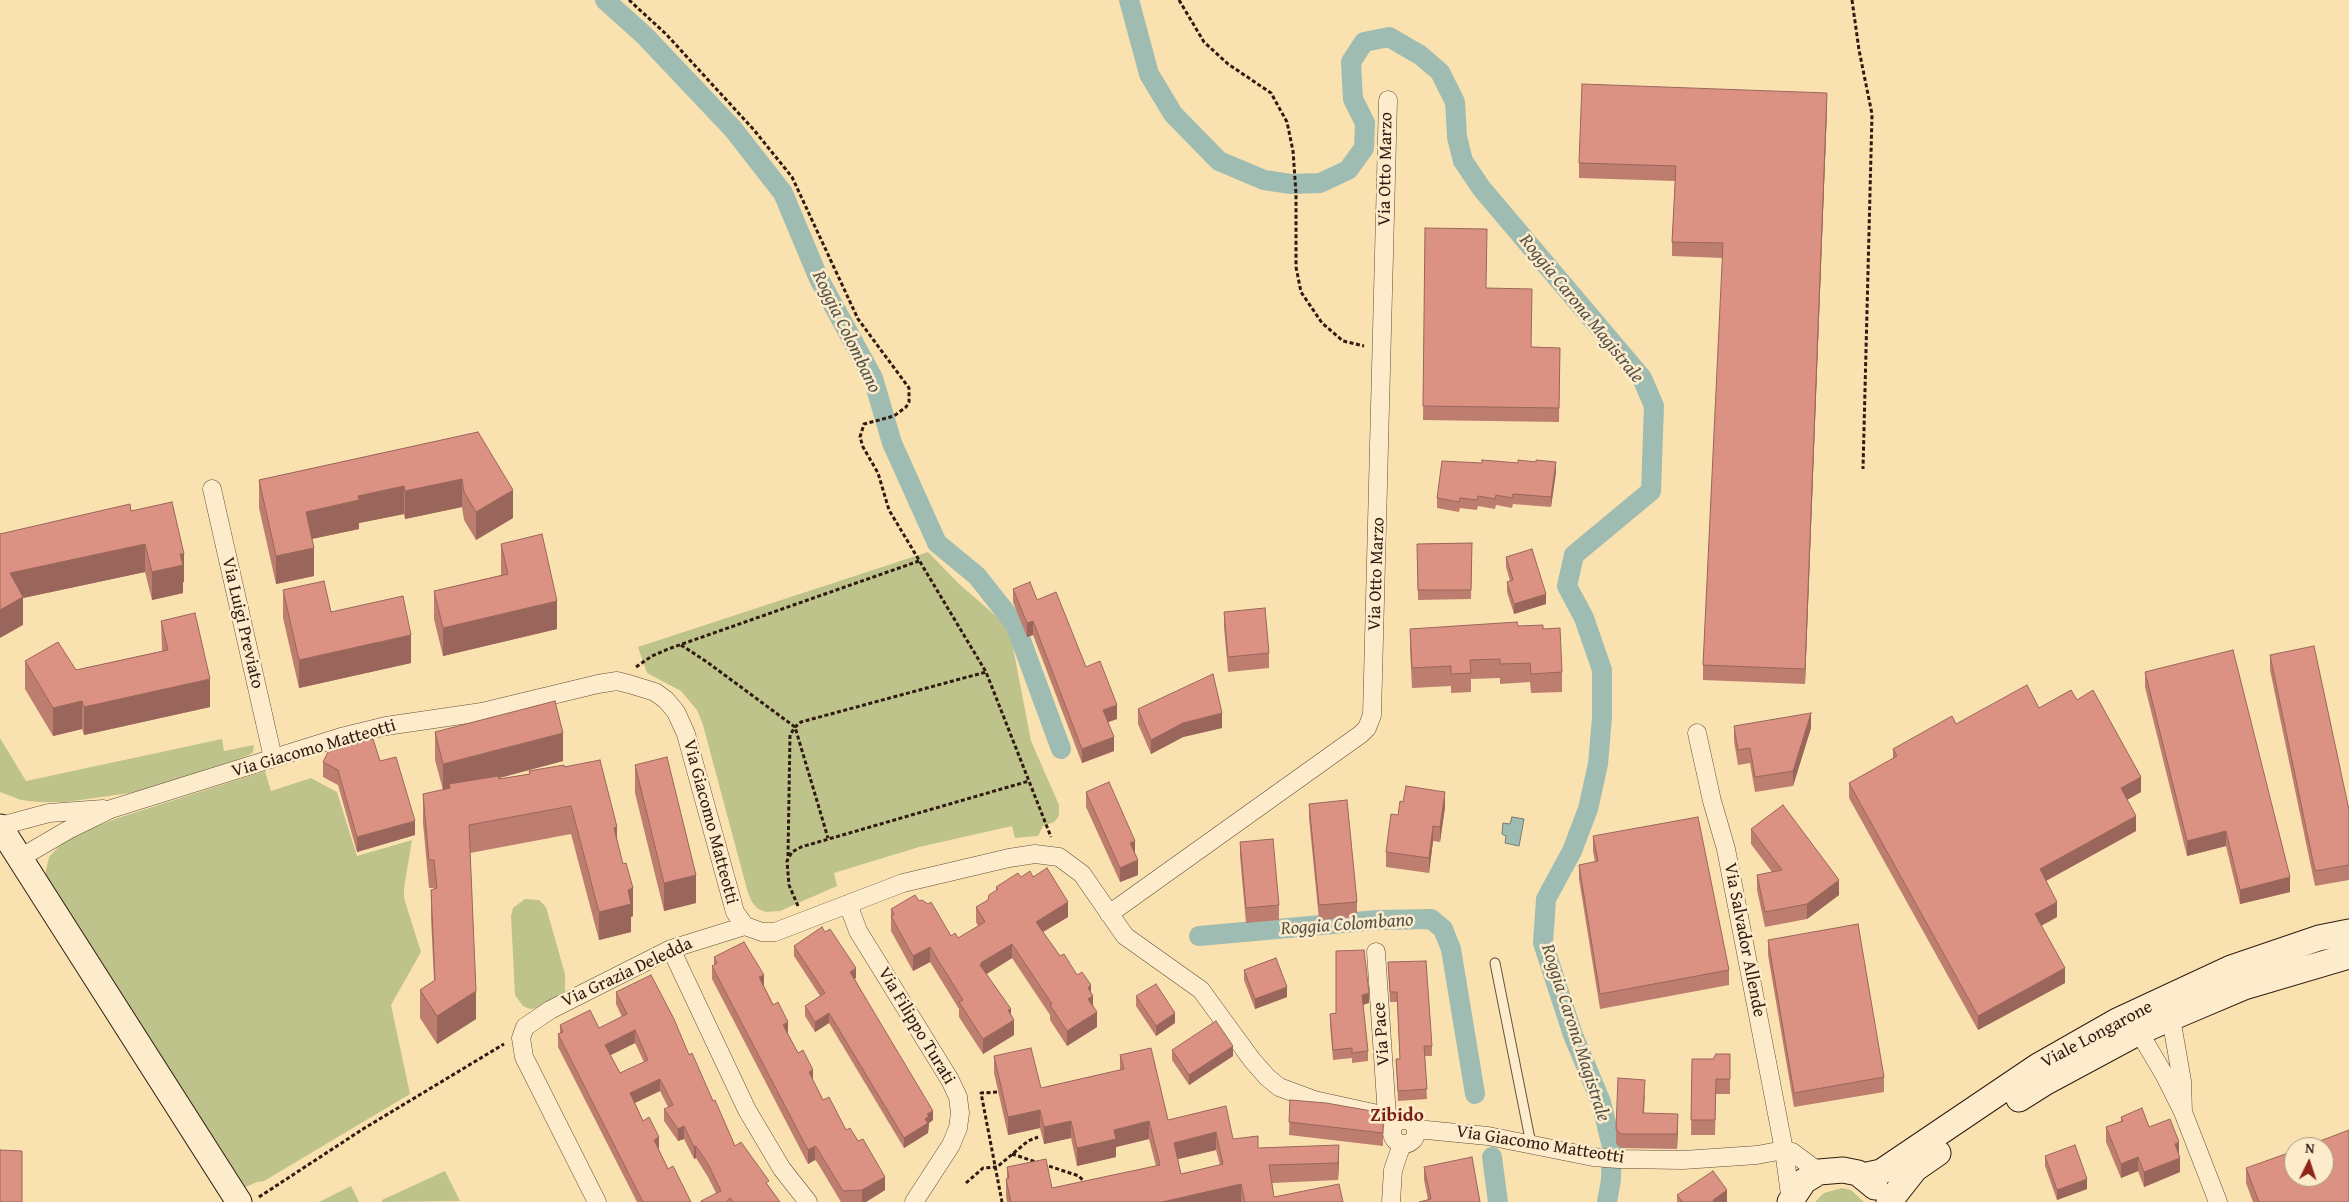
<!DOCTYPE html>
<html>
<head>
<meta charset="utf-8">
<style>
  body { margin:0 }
  #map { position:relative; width:2349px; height:1202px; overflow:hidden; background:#fae2b0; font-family:"Gentium Book Plus",serif }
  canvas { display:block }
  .north { position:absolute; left:2284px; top:1137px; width:50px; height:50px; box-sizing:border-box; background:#fceccc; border:1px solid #aa9881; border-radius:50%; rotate:4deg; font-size:14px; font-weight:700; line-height:20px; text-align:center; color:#301a11 }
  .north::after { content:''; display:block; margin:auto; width:18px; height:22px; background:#8f2418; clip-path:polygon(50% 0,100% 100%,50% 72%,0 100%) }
</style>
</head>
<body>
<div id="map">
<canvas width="2349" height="1202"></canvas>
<div class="north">N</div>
</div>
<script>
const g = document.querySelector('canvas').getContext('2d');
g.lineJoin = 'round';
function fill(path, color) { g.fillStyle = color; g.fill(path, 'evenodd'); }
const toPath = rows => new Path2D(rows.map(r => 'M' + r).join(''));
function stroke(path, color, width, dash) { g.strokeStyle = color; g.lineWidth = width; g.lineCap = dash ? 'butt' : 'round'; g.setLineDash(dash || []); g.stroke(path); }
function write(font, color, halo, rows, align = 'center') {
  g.font = font + ' "Gentium Book Plus",serif'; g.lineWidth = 5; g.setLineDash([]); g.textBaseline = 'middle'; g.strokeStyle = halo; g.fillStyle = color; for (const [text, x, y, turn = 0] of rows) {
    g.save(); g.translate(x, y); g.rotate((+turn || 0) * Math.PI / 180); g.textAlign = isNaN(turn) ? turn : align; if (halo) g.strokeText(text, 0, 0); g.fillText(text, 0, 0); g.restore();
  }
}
fill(toPath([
  [928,552,959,584,1003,622,1012,642,1031,741,1059,805,1059,816,1054,822,1043,826,1038,836,1015,838,1012,826,919,847,834,873,837,886,780,911,766,912,758,909,752,902,748,893,703,725,697,710,681,691,647,673,638,647],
  [0,738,26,781,222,739,224,751,254,745,253,752,249,755,233,761,137,792,66,802,38,802,21,800,0,792],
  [265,771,271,791,311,778,337,792,357,856,412,840,404,888,404,898,421,952,391,1005,410,1094,264,1181,257,1182,241,1189,45,875,49,857,61,844,74,835,118,818],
  [525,899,539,900,546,907,565,974,565,991,559,998,539,1008,530,1009,523,1006,515,995,511,916,513,908],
  [445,1171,460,1201,382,1202,382,1200],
  [351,1186,359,1202,319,1202],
  [1842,1188,1851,1190,1864,1202,1815,1202,1824,1193]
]), '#bec38b');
const water = toPath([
  [1512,817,1524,819,1519,846,1505,843,1506,836,1502,834,1503,823,1510,824,1512,817]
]);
fill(water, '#9fbcb2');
stroke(water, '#737b72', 1);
stroke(toPath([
  [605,0,644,35,733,129,783,193,819,279,873,378,892,443,937,543,977,576,1015,624,1061,749],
  [1129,0,1149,74,1173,114,1219,161,1264,180,1291,184,1320,183,1348,170,1364,148,1365,123,1353,99,1351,62,1364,42,1389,37,1420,55,1440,72,1455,102,1457,137,1463,161,1482,189,1642,378,1654,406,1651,491,1574,555,1567,586,1584,618,1602,670,1602,717,1598,764,1588,809,1572,851,1546,899,1543,943,1573,1035,1601,1102,1612,1147,1611,1180,1607,1202],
  [1199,936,1377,920,1431,919,1443,929,1451,949,1475,1094],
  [1492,1157,1498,1202]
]), '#9fbcb2', 20);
const service = toPath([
  [1495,963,1531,1144]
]);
const minor = toPath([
  [212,489,273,758],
  [1697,733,1712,801,1726,849,1784,1150,1791,1202],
  [0,826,49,813,103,809],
  [20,858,68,830,111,809,341,737,386,726,482,712,598,684,617,681,629,684,655,692,666,700,676,712,686,734,735,912,745,926,762,932,775,932,903,883,1009,858,1035,854,1059,857,1082,874,1125,936,1201,990,1252,1060,1267,1077,1279,1087,1314,1100,1387,1116,1397,1122],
  [848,904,858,931,950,1080,958,1097,960,1113,958,1128,951,1145,914,1202],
  [1109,914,1361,734,1367,728,1372,715,1388,100],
  [671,949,747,1110,782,1169,808,1202],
  [1376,952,1387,1116],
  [2162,1014,2171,1018,2182,1081,2183,1112],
  [2142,1021,2139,1032,2165,1076,2183,1112,2218,1202],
  '1392 1132a12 12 0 1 1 24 0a12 12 0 1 1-24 0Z',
  [1416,1129,1488,1136,1593,1157,1618,1159,1683,1160,1757,1155,1784,1150],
  [1784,1150,1792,1152,1819,1172],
  [597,1202,524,1057,521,1038,525,1027,550,1010,671,949,745,926],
  [1391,1202,1393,1170,1402,1144]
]);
const secondary = toPath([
  [0,827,239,1202],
  [2019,1099,2046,1082,2139,1032,2171,1018,2244,987,2349,956],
  [1863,1176,1881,1172,2038,1066,2117,1021,2231,968,2319,938,2349,932],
  [1790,1202,1804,1181,1819,1172,1843,1170,1858,1173,1875,1187],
  [1889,1202,1915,1169,1938,1153]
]);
stroke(service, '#624c39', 11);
stroke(minor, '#624c39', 19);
stroke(secondary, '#301a11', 27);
stroke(toPath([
  [629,0,666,34,754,130,792,177,858,319,909,388,909,402,906,407,894,416,864,424,860,437,863,447,878,473,889,510,986,672,1051,837],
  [1179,0,1204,42,1228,64,1271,93,1287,122,1293,151,1296,193,1296,267,1301,292,1322,323,1343,341,1364,346],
  [1852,0,1859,50,1872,114,1863,469],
  [681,645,707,662,795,727,828,838],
  [636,667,652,656,668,649,919,561],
  [788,856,790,735,795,727,801,722,986,672],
  [798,906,789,885,787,861,792,852,801,847,1029,781],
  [997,1092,981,1093,1002,1202],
  [1012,1154,1079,1176,1087,1185],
  [966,1183,983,1168,997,1167,1028,1141,1038,1137],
  [259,1197,363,1129,504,1044]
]), '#301a11', 3, [4, 2.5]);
stroke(service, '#fceccc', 9);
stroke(minor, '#fceccc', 18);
stroke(secondary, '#fceccc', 25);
fill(toPath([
  [1827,108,1805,684,1703,680,1703,665,1723,258,1672,256,1672,242,1675,181,1579,178,1579,163],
  [1425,228,1486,288,1531,347,1560,348,1559,422,1423,420],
  [478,432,513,518,476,540,464,520,462,507,405,519,404,514,359,523,359,529,312,539,314,576,276,584,259,508,259,480],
  [1556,472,1551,507,1513,504,1512,508,1496,505,1495,509,1478,506,1477,510,1460,508,1459,512,1437,508,1437,498],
  [131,511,184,582,183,582,183,593,152,600,145,572,23,598,23,625,0,534],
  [1472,543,1471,599,1418,600,1417,544],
  [501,544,557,629,443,656,434,619,434,591,501,575],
  [1506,557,1546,604,1514,614,1507,592,1507,582,1510,581,1506,567],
  [1013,589,1037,600,1086,667,1117,719,1108,722,1114,751,1082,763,1033,635,1027,637,1013,602],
  [283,590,331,612,411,663,299,688,283,618],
  [1224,612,1269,653,1269,668,1228,672,1224,627],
  [161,621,210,707,84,735,82,729,53,736,25,689,25,661,76,670,162,651],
  [1518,626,1543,629,1562,672,1562,692,1531,693,1530,682,1500,684,1500,678,1471,679,1471,692,1451,693,1451,686,1412,688,1410,649,1410,629],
  [2270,655,2349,810,2349,880,2315,886,2270,670],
  [2145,672,2290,892,2240,904,2226,846,2187,856,2145,687],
  [2077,700,2141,792,2127,800,2136,831,2046,881,2057,917,2041,926,2065,983,1978,1030,1849,798,1849,783,1893,759,1893,749,1956,724],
  [1138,709,1222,728,1183,737,1151,754,1138,724],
  [1734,726,1811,728,1793,786,1755,792,1750,763,1738,765,1734,741],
  [435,732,563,761,499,778,499,779,529,774,529,771,564,767,617,842,633,916,631,917,631,932,599,940,571,834,470,853,476,1019,437,1044,420,1018,420,990,434,981,431,918,431,890,434,889,434,888,429,888,423,823,423,794,443,790,435,760],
  [380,761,415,835,357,852,338,785,323,777,323,762],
  [635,765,696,903,664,911,635,793],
  [1086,792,1135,855,1138,875,1120,882,1086,807],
  [1403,802,1445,807,1440,842,1433,841,1429,873,1386,867,1386,852,1398,815],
  [1309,804,1357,902,1357,917,1319,920,1309,818],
  [1751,829,1839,895,1807,919,1765,927,1757,890,1757,875,1772,872,1751,844],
  [1593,836,1729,970,1729,985,1600,1009,1579,879,1579,865,1595,862,1593,851],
  [1240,842,1279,905,1279,920,1246,923,1240,856],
  [1021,877,1033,877,1068,917,1043,932,1060,956,1077,975,1091,993,1097,1027,1067,1046,1050,1020,1050,1015,1012,958,986,974,1011,1014,1014,1035,983,1054,959,1017,959,1009,930,962,913,971,891,931,891,909,919,901,951,936,958,938,978,926,976,922,976,907,988,900,996,890,996,887],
  [1768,940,1884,1077,1884,1092,1794,1107,1768,955],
  [794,946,856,978,855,979,933,1120,929,1123,928,1133,904,1148,829,1023,815,1032,805,1016,805,1006,820,996,794,956],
  [1336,951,1369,1003,1363,1005,1368,1051,1368,1061,1352,1063,1352,1058,1333,1060,1330,1024,1330,1014,1336,1013],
  [714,957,764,986,788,1034,823,1100,846,1130,885,1190,866,1202,841,1202,817,1162,815,1160,808,1164,712,979,712,966,714,965],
  [1388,962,1432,1046,1432,1056,1425,1056,1427,1099,1398,1101,1396,1059,1400,1059,1397,1002,1390,1002],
  [1244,970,1287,997,1255,1009,1244,980],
  [616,992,689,1055,735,1146,769,1186,780,1202,701,1202,716,1193,708,1177,696,1158,694,1159,684,1139,678,1141,664,1121,664,1109,668,1107,660,1091,635,1103,643,1121,659,1150,668,1169,691,1202,637,1202,558,1047,558,1034,560,1033,560,1025,599,1028,622,1017,616,1004],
  [635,1043,644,1062,620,1073,610,1055],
  [1136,996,1175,1023,1156,1036,1136,1006],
  [1172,1050,1233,1056,1189,1085,1172,1060],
  [1730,1054,1730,1094,1716,1094,1715,1135,1691,1135,1692,1059,1713,1059],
  [1120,1055,1168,1120,1233,1139,1258,1148,1339,1162,1338,1180,1272,1183,1274,1197,1343,1202,1007,1202,1006,1196,1006,1179,1007,1178,1007,1167,1052,1188,1156,1166,1149,1139,1116,1147,1116,1157,1077,1166,1071,1138,1044,1144,1040,1128,1008,1135,994,1073,994,1056,1041,1088,1120,1070],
  [1216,1150,1220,1165,1181,1174,1178,1159],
  [1645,1094,1644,1113,1678,1129,1677,1149,1621,1148,1616,1144,1616,1129],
  [1290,1100,1383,1113,1383,1146,1289,1135],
  [2121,1117,2149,1127,2179,1155,2180,1172,2144,1187,2138,1171,2121,1178,2106,1142,2106,1127,2121,1121],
  [2045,1156,2087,1189,2057,1200,2045,1166],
  [1424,1167,1480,1202,1428,1200,1424,1180],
  [2246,1168,2349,1202,2253,1202,2246,1183],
  [1677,1195,1727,1202,1677,1202]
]), '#bd7e70');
fill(toPath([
  [1827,93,1827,108,1805,684,1805,669],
  [1556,462,1556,472,1551,507,1551,497],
  [462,479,462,507,405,519,405,491],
  [404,486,404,514,359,523,359,529,306,540,306,512,358,496],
  [513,490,513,518,476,540,476,512],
  [145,544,145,572,23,598,23,625,0,638,0,610,10,573],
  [314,548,314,576,276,584,276,556],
  [180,554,184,554,184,582,183,582,183,593,152,600,152,572],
  [1546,594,1546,604,1514,614,1514,604],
  [557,601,557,629,443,656,443,628],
  [1033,621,1033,635,1027,637,1027,623],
  [411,635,411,663,299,688,299,660],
  [210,679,210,707,84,735,84,707],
  [82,701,82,729,53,736,53,708],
  [1117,705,1117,719,1103,724,1103,710],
  [1222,713,1222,728,1183,737,1151,754,1151,740,1183,723],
  [1811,713,1811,728,1793,786,1793,771],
  [563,733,563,761,450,791,449,784,449,791,443,792,443,764],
  [1114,737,1114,751,1082,763,1082,749],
  [2141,777,2141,792,2121,803,2121,788],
  [1445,792,1445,807,1440,842,1440,827],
  [2136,816,2136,831,2040,884,2040,869],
  [415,821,415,835,357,852,357,837],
  [1433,826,1433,841,1429,873,1429,858],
  [617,827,617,855,614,828],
  [2226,831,2226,846,2187,856,2187,841],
  [1135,841,1135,856,1130,843],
  [1138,860,1138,875,1120,882,1120,868],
  [696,875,696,903,664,911,664,883],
  [2290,877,2290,892,2240,904,2240,890],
  [1839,880,1839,895,1807,919,1807,904],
  [633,888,633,916,631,917,631,932,599,940,599,912,628,890],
  [1068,902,1068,917,1036,936,1036,922],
  [2057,902,2057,917,2035,929,2035,914],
  [1012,944,1012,958,982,977,980,965,982,962],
  [930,947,930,962,913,971,913,956],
  [856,968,856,978,850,982,850,972],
  [2065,968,2065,983,1978,1030,1978,1016],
  [764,975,764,989,759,977],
  [1091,985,1091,997,1093,996,1093,1011,1088,1014,1088,988],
  [1287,987,1287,997,1255,1009,1255,999],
  [476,991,476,1019,437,1044,437,1016],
  [1369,993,1369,1003,1362,1005,1362,995],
  [1011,1009,1011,1022,1014,1020,1014,1035,983,1054,983,1039,1008,1010],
  [1097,1012,1097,1027,1067,1046,1067,1031],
  [829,1013,829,1023,815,1032,815,1022],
  [1175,1013,1175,1023,1156,1036,1156,1026],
  [788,1022,788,1036,783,1025],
  [635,1030,635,1043,605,1058,605,1045],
  [1233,1046,1233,1056,1189,1085,1189,1075],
  [813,1070,813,1084,809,1072],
  [660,1079,660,1091,630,1105,630,1093],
  [1040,1110,1040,1128,1008,1135,1008,1117],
  [933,1111,933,1120,929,1123,928,1133,904,1148,904,1138,925,1119,927,1114],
  [1678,1114,1678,1129,1677,1149,1677,1134],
  [1071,1121,1071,1138,1044,1144,1044,1127],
  [1149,1121,1149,1139,1116,1147,1116,1157,1077,1166,1077,1148,1114,1130],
  [684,1126,684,1139,678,1141,678,1129],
  [1216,1132,1216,1150,1174,1160,1174,1143],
  [659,1137,659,1150,654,1140],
  [2179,1142,2179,1157,2175,1144],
  [1339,1145,1339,1162,1338,1180,1338,1163],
  [696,1146,696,1158,694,1159,694,1147],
  [815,1146,815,1160,808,1164,808,1150],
  [2138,1157,2138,1171,2121,1178,2121,1164],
  [2180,1158,2180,1172,2144,1187,2144,1172],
  [885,1177,885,1190,866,1202,862,1202,862,1190],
  [2087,1179,2087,1189,2057,1200,2057,1190],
  [1241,1184,1241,1202,1162,1202],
  [1727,1190,1727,1202,1713,1202,1713,1200]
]), '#9a665b');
const building = toPath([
  [1582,84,1827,93,1805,669,1703,665,1723,243,1672,242,1676,166,1579,163,1582,84],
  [1425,228,1487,229,1486,288,1532,289,1531,347,1560,348,1559,408,1423,406,1425,228],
  [478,432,513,490,476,512,464,492,462,479,405,491,404,486,358,496,359,500,306,512,314,548,276,556,259,480,478,432],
  [1482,460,1518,463,1518,460,1536,462,1536,460,1556,462,1551,497,1513,494,1512,498,1496,495,1495,499,1478,496,1477,500,1460,498,1459,502,1437,498,1442,461,1482,463,1482,460],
  [172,502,184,554,180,554,183,565,152,572,145,544,10,573,23,597,0,610,0,534,130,504,131,511,172,502],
  [542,534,557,601,443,628,434,591,508,574,501,544,542,534],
  [1472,543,1471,590,1418,590,1417,544,1472,543],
  [1532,549,1546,594,1514,604,1507,582,1513,580,1506,557,1532,549],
  [324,581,331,612,403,596,411,635,299,660,283,590,324,581],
  [1030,582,1037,600,1056,592,1086,667,1100,661,1117,705,1103,710,1114,737,1082,749,1033,621,1027,623,1013,589,1030,582],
  [1265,608,1269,653,1228,657,1224,612,1265,608],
  [195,613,210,679,84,707,82,701,53,708,25,661,58,642,76,670,168,650,161,621,195,613],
  [1517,622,1518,626,1543,625,1543,629,1560,628,1562,672,1531,674,1530,663,1500,664,1500,659,1470,660,1471,673,1451,674,1451,666,1412,668,1410,629,1517,622],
  [2314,646,2349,810,2349,865,2315,871,2270,655,2314,646],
  [2233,650,2290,877,2240,890,2226,831,2187,841,2145,672,2233,650],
  [1213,674,1222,713,1183,723,1151,740,1138,709,1213,674],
  [2027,685,2039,708,2071,690,2077,700,2093,690,2141,777,2121,788,2136,816,2040,869,2057,902,2035,914,2065,968,1978,1016,1849,783,1897,756,1893,749,1952,716,1956,724,2027,685],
  [555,701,563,733,443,764,435,732,555,701],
  [1811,713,1793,771,1755,777,1750,748,1738,750,1734,726,1811,713],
  [373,739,380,761,396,757,415,821,357,837,338,770,323,762,328,752,373,739],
  [667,757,696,875,664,883,635,765,667,757],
  [600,760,617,827,614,828,623,864,626,863,633,888,628,890,631,904,599,912,571,806,469,825,476,991,437,1016,420,990,435,980,431,890,437,888,434,860,429,860,423,794,450,788,449,784,498,776,499,779,530,774,529,771,564,765,564,767,600,760],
  [1109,782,1135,841,1130,843,1138,860,1120,868,1086,792,1109,782],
  [1406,786,1445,792,1440,827,1433,826,1429,858,1386,852,1391,814,1398,815,1400,801,1403,802,1406,786],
  [1347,800,1357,902,1319,905,1309,804,1347,800],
  [1783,805,1839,880,1807,904,1765,912,1757,875,1782,870,1751,829,1783,805],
  [1698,817,1729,970,1600,994,1579,865,1598,861,1593,836,1698,817],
  [1273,839,1279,905,1246,908,1240,842,1273,839],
  [1047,868,1068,902,1036,922,1060,956,1064,954,1077,975,1082,972,1091,985,1088,988,1093,996,1088,999,1097,1012,1067,1031,1050,1005,1052,1004,1012,944,982,962,980,965,1011,1009,1008,1010,1014,1020,983,1039,959,1002,963,1000,930,947,913,956,891,916,894,914,891,909,915,895,919,901,922,900,928,904,931,902,951,936,955,933,958,938,985,922,976,907,988,900,989,895,998,889,996,887,1018,873,1021,877,1030,871,1033,877,1047,868],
  [1858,924,1884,1077,1794,1093,1768,940,1858,924],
  [822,927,825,932,830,929,856,968,850,972,933,1111,927,1114,929,1116,925,1119,928,1123,904,1138,829,1013,815,1022,805,1006,825,993,794,946,822,927],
  [744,942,764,975,759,977,773,1005,778,1002,788,1022,783,1025,798,1053,803,1050,813,1070,809,1072,823,1100,829,1097,846,1130,850,1128,858,1141,863,1139,885,1177,862,1190,843,1191,817,1148,815,1146,808,1150,712,966,717,963,714,957,744,942],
  [1364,950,1369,993,1362,995,1368,1051,1352,1053,1352,1048,1333,1050,1330,1014,1336,1013,1336,951,1364,950],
  [1276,958,1287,987,1255,999,1244,970,1276,958],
  [1426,961,1432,1046,1424,1046,1427,1089,1398,1091,1396,1059,1400,1059,1397,992,1390,992,1388,962,1426,961],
  [651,975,674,1019,689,1055,692,1053,713,1101,715,1100,735,1146,741,1142,769,1181,766,1183,780,1202,734,1202,730,1198,726,1202,701,1202,701,1201,721,1191,708,1164,696,1146,694,1147,684,1126,678,1129,664,1109,673,1105,660,1079,630,1093,643,1121,649,1117,659,1137,654,1140,668,1169,673,1166,691,1202,643,1202,558,1034,563,1032,560,1025,590,1010,599,1028,627,1014,616,992,651,975],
  [635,1030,648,1060,620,1073,605,1045,635,1030],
  [1156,984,1175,1013,1156,1026,1136,996,1156,984],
  [1216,1021,1233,1046,1189,1075,1172,1050,1216,1021],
  [1031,1048,1041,1088,1124,1069,1120,1055,1151,1048,1168,1120,1226,1106,1233,1139,1258,1136,1258,1148,1339,1145,1338,1163,1269,1165,1274,1197,1339,1184,1343,1202,1245,1202,1241,1184,1162,1202,1011,1202,1006,1179,1009,1178,1007,1167,1046,1159,1052,1188,1160,1165,1149,1121,1114,1130,1116,1139,1077,1148,1071,1121,1044,1127,1040,1110,1008,1117,994,1056,1031,1048],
  [1216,1132,1223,1164,1181,1174,1174,1143,1216,1132],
  [1716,1054,1730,1054,1730,1079,1716,1079,1715,1120,1691,1120,1692,1059,1713,1059,1716,1054],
  [1618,1078,1645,1080,1643,1113,1678,1114,1677,1134,1621,1134,1616,1129,1618,1078],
  [1290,1100,1326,1103,1383,1113,1383,1133,1289,1122,1290,1100],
  [2142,1108,2149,1127,2170,1119,2179,1142,2175,1144,2180,1158,2144,1172,2138,1157,2121,1164,2106,1127,2123,1121,2121,1117,2142,1108],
  [2349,1130,2349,1202,2259,1202,2246,1168,2294,1151,2294,1177,2324,1177,2324,1147,2304,1147,2349,1130],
  [2075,1145,2087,1179,2057,1190,2045,1156,2075,1145],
  [0,1150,22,1151,22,1202,0,1202,0,1150],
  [1472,1157,1480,1202,1419,1202,1431,1199,1424,1167,1472,1157],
  [1713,1171,1727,1190,1713,1200,1714,1202,1680,1202,1682,1201,1677,1195,1713,1171]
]);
fill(building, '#dc9282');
stroke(building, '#9a665b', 1);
write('18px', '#301a11', '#fceccc', [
  ["Via Otto Marzo",1386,169,-89],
  ["Via Otto Marzo",1377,574,-88],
  ["Via Luigi Previato",242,623,77],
  ["Via Giacomo Matteotti",314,749,-16],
  ["Via Giacomo Matteotti",710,822,75],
  ["Via Salvador Allende",1744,940,79],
  ["Via Grazia Deledda",627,973,-25],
  ["Via Filippo Turati",916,1026,59],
  ["Via Pace",1382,1034,-94],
  ["Viale Longarone",2097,1035,-28],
  ["Via Giacomo Matteotti",1540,1145,9]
]);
write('italic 19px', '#575349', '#fceccc', [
  ["Roggia Carona Magistrale",1581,309,51],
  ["Roggia Colombano",846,332,64],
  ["Roggia Colombano",1347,925,-4],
  ["Roggia Carona Magistrale",1575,1033,72]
]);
write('bold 19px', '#7a1f14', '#fceccc', [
  ["Zibido",1397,1116]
]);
</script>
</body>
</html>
